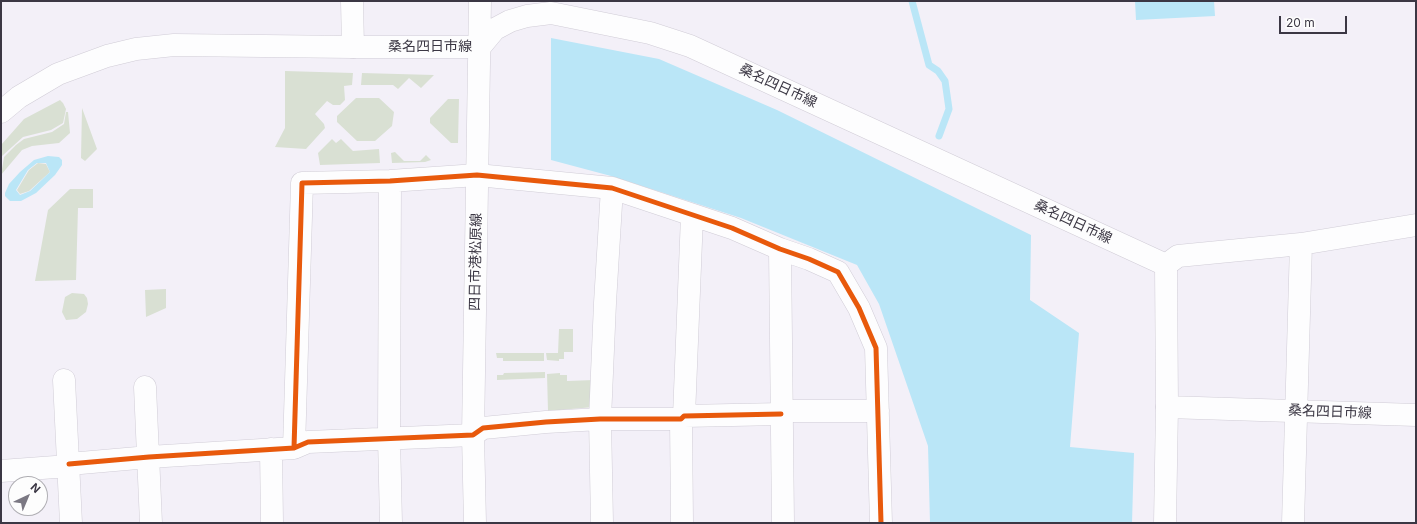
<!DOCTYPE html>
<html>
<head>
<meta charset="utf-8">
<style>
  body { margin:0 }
  #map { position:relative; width:1417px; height:524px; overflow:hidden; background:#f3f0f8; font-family:Inter,sans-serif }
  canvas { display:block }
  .frame { position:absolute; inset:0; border:2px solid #3b3744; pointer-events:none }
  .north { position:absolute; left:8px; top:476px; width:40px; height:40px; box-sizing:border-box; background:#fdfdfd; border:1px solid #afaeb3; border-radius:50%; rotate:44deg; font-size:11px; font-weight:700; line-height:16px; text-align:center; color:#3b3744 }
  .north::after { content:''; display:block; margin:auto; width:14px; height:18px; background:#7b7883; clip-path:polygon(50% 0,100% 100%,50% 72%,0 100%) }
  .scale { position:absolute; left:1279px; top:16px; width:68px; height:18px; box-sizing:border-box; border:2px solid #3b3744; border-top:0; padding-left:5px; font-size:12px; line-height:14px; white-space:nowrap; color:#3b3744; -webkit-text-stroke:3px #fdfdfd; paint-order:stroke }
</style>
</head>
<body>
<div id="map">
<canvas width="1417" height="524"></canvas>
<div class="frame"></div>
<div class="north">N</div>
<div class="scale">20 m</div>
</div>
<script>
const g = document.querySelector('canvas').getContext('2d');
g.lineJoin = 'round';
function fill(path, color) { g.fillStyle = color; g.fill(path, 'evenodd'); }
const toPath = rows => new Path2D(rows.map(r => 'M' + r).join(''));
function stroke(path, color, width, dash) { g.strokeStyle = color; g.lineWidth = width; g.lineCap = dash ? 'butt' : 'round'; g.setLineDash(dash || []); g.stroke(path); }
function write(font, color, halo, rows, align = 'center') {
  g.font = font + ' Inter,"Noto Sans JP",sans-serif'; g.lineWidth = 3; g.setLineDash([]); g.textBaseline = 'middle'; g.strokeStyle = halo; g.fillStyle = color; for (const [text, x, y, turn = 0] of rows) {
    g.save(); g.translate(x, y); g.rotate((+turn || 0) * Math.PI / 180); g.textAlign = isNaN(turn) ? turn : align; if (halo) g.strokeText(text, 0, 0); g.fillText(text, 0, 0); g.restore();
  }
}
fill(toPath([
  [285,71,353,73,352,85,344,86,345,100,340,105,333,105,327,101,315,114,324,124,325,128,306,149,275,147,285,128],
  [362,73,434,75,421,88,409,78,398,89,393,85,361,85],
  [356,98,379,98,394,112,392,126,375,141,357,141,337,122,337,116],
  [448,99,459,99,458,143,451,143,430,123,430,118],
  [60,100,63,103,66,109,63,123,51,130,23,137,2,156,1,162,1,145,24,119],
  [82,108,97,149,85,161,81,158],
  [66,112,68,112,70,133,59,143,32,146,22,150,1,175,4,157,16,145,24,139,52,132,64,124],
  [332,139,336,143,341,139,353,151,379,149,380,163,320,165,318,153],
  [395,152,404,161,420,161,426,155,431,160,425,162,392,163,391,153],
  [38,163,46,164,50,172,29,191,20,194,17,190,29,170],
  [70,189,93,189,93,208,78,208,76,280,35,281,48,210],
  [166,289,166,308,146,317,145,290],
  [72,293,84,294,87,298,88,304,86,312,77,319,66,320,62,312,65,297],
  [559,329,573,329,573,352,564,352,564,359,559,359,559,361,547,360,546,353,558,353],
  [496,353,544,353,544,361,503,361,503,358,497,358],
  [545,372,545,378,497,380,497,375,503,375,504,373],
  [560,373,560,375,567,375,567,381,594,380,594,407,548,411,547,374]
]), '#d9e0d3');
fill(toPath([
  [1135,1,1214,1,1215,16,1136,20],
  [551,38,659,59,777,110,1031,235,1030,300,1079,333,1070,447,1134,453,1132,523,930,523,928,446,879,304,857,265,741,218,611,176,551,160],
  [48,156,59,157,62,160,62,165,55,175,36,193,21,201,10,201,5,196,5,193,9,184,20,172,34,160],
  [37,163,46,163,50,172,30,191,20,195,16,190,28,170]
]), '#bae6f7');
stroke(toPath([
  [912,1,929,65,938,71,945,81,949,109,939,136]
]), '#bae6f7', 7);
const minor = toPath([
  [352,1,353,47],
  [390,181,389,438,391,523],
  [780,249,783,523],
  [1166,265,1178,256,1301,244,1416,225],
  [64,380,71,523],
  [145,387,151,523],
  [781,411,878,411],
  [684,416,692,216],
  [681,419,682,523],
  [294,448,302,183,390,181,477,175,612,188,732,228,780,249,809,259,838,272,859,308,876,348,881,523],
  [271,449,272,523],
  [69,464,149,457,294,448,308,442,473,435,483,428,546,422,600,419,681,419,684,416,781,414],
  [1,471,69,466],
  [602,523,600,419,605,303,612,188],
  [1165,523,1167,407],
  [1293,523,1301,244]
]);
const major = toPath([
  [1,112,19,97,58,74,107,56,136,49,174,45,353,47,480,47,495,29,510,21,527,16,551,13,650,33,690,46,1166,265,1167,407,1416,415],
  [475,523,473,435,480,1]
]);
stroke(minor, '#d0ccd6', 23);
stroke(major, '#d0ccd6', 23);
stroke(minor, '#fdfdfe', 22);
stroke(major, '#fdfdfe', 22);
stroke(toPath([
  [294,448,302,183,390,181,477,175,612,188,732,228,780,249,809,259,838,272,859,308,876,348,881,523],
  [69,464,149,457,294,448,308,442,473,435,483,428,546,422,600,419,681,419,684,416,781,414]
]), '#e8590c', 5);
write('14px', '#3b3744', '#fdfdfd', [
  ["桑名四日市線",430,47],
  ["桑名四日市線",778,86,25],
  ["桑名四日市線",1073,222,25],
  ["四日市港松原線",476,262,-89],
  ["桑名四日市線",1330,412,2]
]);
</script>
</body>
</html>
